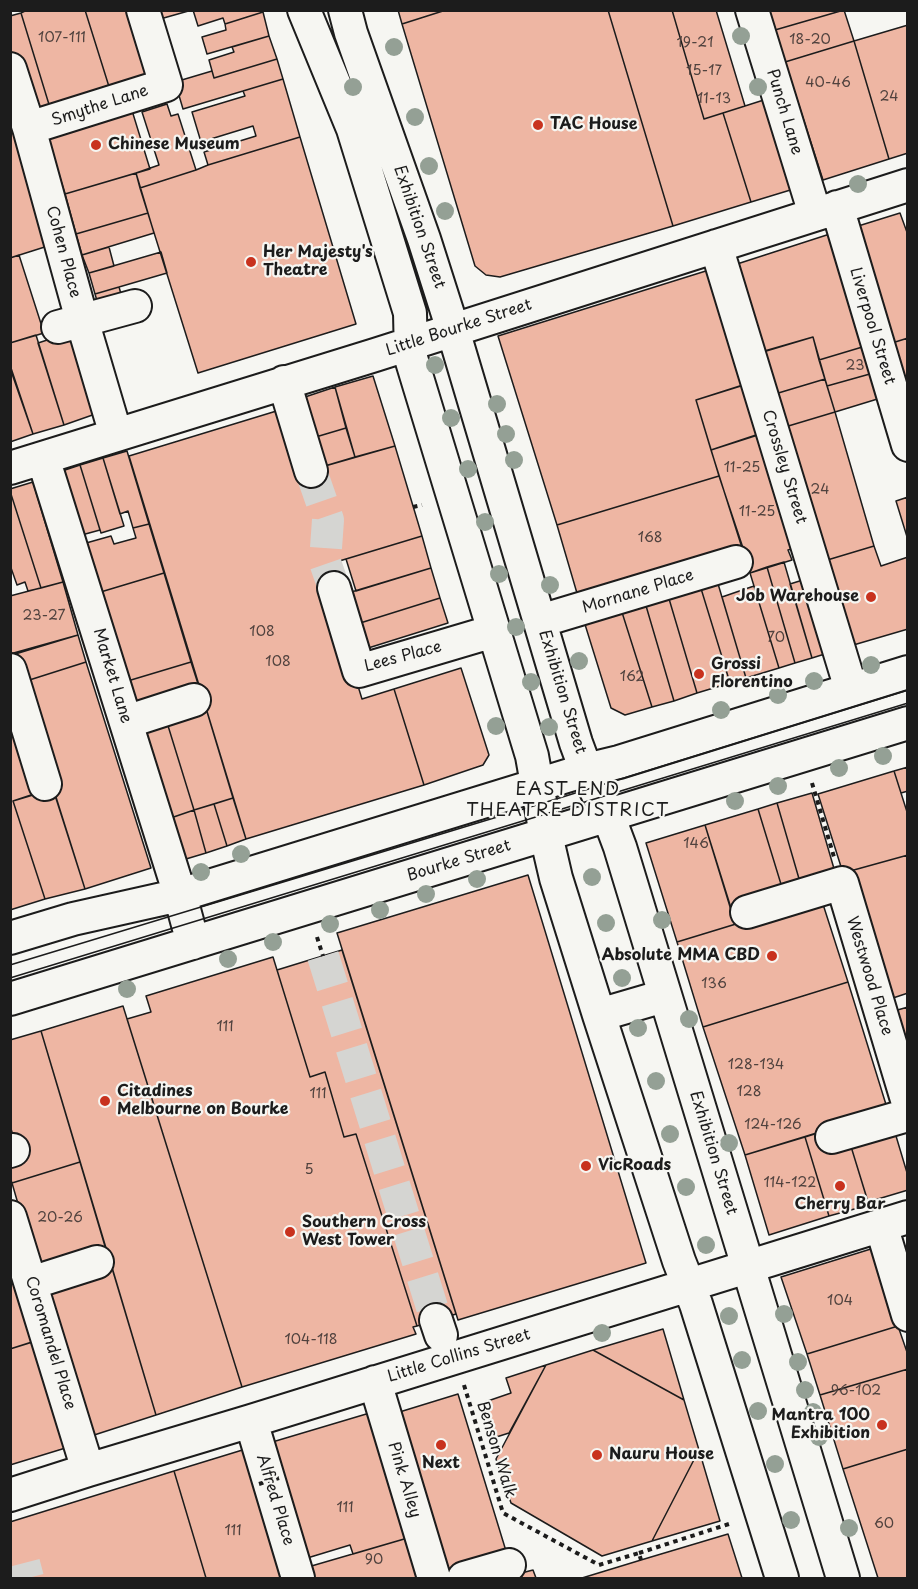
<!DOCTYPE html>
<html>
<head>
<meta charset="utf-8">
<style>
  body { margin:0 }
  #map { position:relative; width:918px; height:1589px; overflow:hidden; background:#f6f6f2; font-family:"Playpen Sans",sans-serif }
  canvas { display:block }
  .frame { position:absolute; inset:0; border:12px solid #1c1c1c; pointer-events:none }
</style>
</head>
<body>
<div id="map">
<canvas width="918" height="1589"></canvas>
<div class="frame"></div>
</div>
<script>
const g = document.querySelector('canvas').getContext('2d');
g.lineJoin = 'round';
function fill(path, color) { g.fillStyle = color; g.fill(path, 'evenodd'); }
const toPath = rows => new Path2D(rows.map(r => 'M' + r).join(''));
function stroke(path, color, width, dash) { g.strokeStyle = color; g.lineWidth = width; g.lineCap = dash ? 'butt' : 'round'; g.setLineDash(dash || []); g.stroke(path); }
function write(font, color, halo, rows, align = 'center') {
  g.font = font + ' "Playpen Sans",sans-serif'; g.lineWidth = 4.5; g.setLineDash([]); g.textBaseline = 'middle'; g.strokeStyle = halo; g.fillStyle = color; for (const [text, x, y, turn = 0] of rows) {
    g.save(); g.translate(x, y); g.rotate((+turn || 0) * Math.PI / 180); g.textAlign = isNaN(turn) ? turn : align; if (halo) g.strokeText(text, 0, 0); g.fillText(text, 0, 0); g.restore();
  }
}
const building = toPath([
  [27,10,85,10,111,93,51,111,21,13,27,10],
  [85,10,135,10,156,79,111,93,85,10],
  [150,10,192,10,153,21,150,10],
  [193,10,262,10,263,12,225,24,223,18,198,26,193,10],
  [398,10,446,10,402,24,398,10],
  [446,10,608,10,673,226,500,277,486,275,475,266,402,24,446,10],
  [608,10,672,10,704,119,723,113,751,202,673,226,608,10],
  [672,10,716,10,745,106,704,119,672,10],
  [769,10,844,10,775,30,769,10],
  [844,10,854,41,785,62,775,30,844,10],
  [263,12,269,36,207,54,202,37,226,30,225,24,263,12],
  [21,13,51,111,30,117,10,55,10,16,21,13],
  [908,25,908,153,889,159,854,41,908,25],
  [269,36,277,59,214,78,209,60,234,52,232,47,269,36],
  [854,41,889,159,823,180,785,62,854,41],
  [277,59,283,79,183,109,175,82,212,71,214,78,277,59],
  [283,79,300,137,208,165,204,152,256,136,253,126,201,142,192,112,245,96,243,91,283,79],
  [770,98,797,188,751,202,723,113,770,98],
  [130,104,150,169,65,194,45,129,130,104],
  [167,104,171,116,178,114,196,170,140,188,136,173,159,165,142,112,167,104],
  [15,132,51,245,10,258,10,133,15,132],
  [300,137,356,324,198,373,140,188,196,170,208,165,300,137],
  [136,173,148,213,76,234,65,194,136,173],
  [148,213,154,233,82,255,76,234,148,213],
  [900,213,908,235,908,338,892,343,855,227,900,213],
  [836,232,869,345,819,360,813,337,761,352,734,265,836,232],
  [109,247,114,266,89,273,82,255,109,247],
  [161,252,167,273,95,294,89,273,161,252],
  [19,255,44,333,10,343,10,258,19,255],
  [709,270,744,385,696,400,719,476,557,525,498,336,709,270],
  [119,287,124,304,100,311,95,294,119,287],
  [75,331,101,412,64,425,38,343,75,331],
  [36,335,64,425,33,434,10,365,10,343,36,335],
  [813,337,825,379,775,394,763,352,813,337],
  [908,338,908,390,892,343,908,338],
  [869,345,877,372,827,386,819,360,869,345],
  [10,368,33,434,10,442,10,368],
  [877,372,884,397,835,412,827,386,877,372],
  [373,376,395,446,355,457,335,387,373,376],
  [825,379,835,412,785,427,775,394,825,379],
  [746,384,762,433,711,450,696,400,746,384],
  [335,387,346,428,309,439,296,400,335,387],
  [283,409,318,468,395,446,422,536,336,562,332,602,362,699,394,689,424,785,246,839,129,456,283,409],
  [835,412,874,546,824,561,785,427,835,412],
  [346,428,355,457,318,468,309,439,346,428],
  [761,434,795,548,788,550,792,560,750,573,711,450,761,434],
  [127,451,149,524,133,528,128,511,120,514,103,458,127,451],
  [103,458,124,526,101,533,80,465,103,458],
  [80,465,100,530,78,536,59,472,80,465],
  [719,476,744,551,579,600,557,525,719,476],
  [33,482,63,582,41,588,10,491,10,489,33,482],
  [10,491,41,588,28,591,25,582,17,585,10,565,10,491],
  [908,497,908,540,896,501,908,497],
  [149,524,164,573,94,594,79,545,111,536,114,544,136,538,133,528,149,524],
  [422,536,431,568,356,591,346,559,422,536],
  [874,546,881,566,908,557,908,629,850,646,824,561,874,546],
  [784,562,812,658,795,663,767,567,784,562],
  [767,567,795,663,779,668,750,573,767,567],
  [431,568,440,598,357,624,348,593,431,568],
  [164,573,191,662,121,683,94,594,164,573],
  [716,577,746,678,730,683,699,582,716,577],
  [806,579,828,653,812,658,790,584,806,579],
  [63,582,78,635,10,654,10,596,63,582],
  [699,582,730,683,697,693,667,592,699,582],
  [754,586,779,668,746,678,722,597,754,586],
  [667,592,697,693,674,701,644,599,667,592],
  [440,598,448,623,365,649,357,624,440,598],
  [644,599,674,701,652,707,620,606,644,599],
  [620,606,652,707,625,715,611,708,583,618,620,606],
  [78,635,86,662,20,683,12,655,78,635],
  [86,662,151,868,85,889,20,683,86,662],
  [191,662,200,690,129,711,121,683,191,662],
  [461,668,489,755,483,765,424,785,394,689,461,668],
  [10,684,43,791,13,801,45,899,10,910,10,684],
  [205,705,233,798,194,810,165,716,205,705],
  [165,716,194,810,162,821,140,723,165,716],
  [908,767,908,791,901,793,894,771,908,767],
  [894,771,908,815,908,855,843,873,818,794,894,771],
  [53,789,85,889,45,899,13,801,53,789],
  [812,793,837,879,802,889,777,803,812,793],
  [233,798,246,839,227,846,214,804,233,798],
  [777,803,802,889,784,894,758,809,777,803],
  [214,804,227,846,206,853,194,810,214,804],
  [758,809,784,894,731,910,705,825,758,809],
  [194,810,206,853,186,859,172,851,162,821,194,810],
  [705,825,736,924,677,942,646,843,705,825],
  [908,855,908,993,887,1000,843,873,908,855],
  [528,875,646,1263,458,1320,337,933,528,875],
  [821,898,848,982,703,1027,677,942,821,898],
  [342,950,456,1314,417,1326,356,1134,344,1137,325,1072,310,1077,277,970,342,950],
  [273,957,310,1077,325,1072,344,1137,356,1134,417,1326,413,1327,416,1334,242,1387,127,1019,151,1012,146,996,273,957],
  [848,982,888,1111,745,1155,703,1027,848,982],
  [123,1006,242,1387,156,1415,41,1031,123,1006],
  [908,1007,908,1052,887,1013,908,1007],
  [41,1031,80,1162,12,1183,10,1177,10,1159,20,1156,10,1126,10,1040,41,1031],
  [893,1126,908,1176,908,1190,868,1202,849,1140,893,1126],
  [821,1132,849,1140,869,1205,829,1216,805,1137,821,1132],
  [805,1137,829,1216,769,1235,745,1155,805,1137],
  [80,1162,107,1253,38,1273,12,1183,80,1162],
  [874,1248,898,1326,807,1354,781,1277,874,1248],
  [10,1264,35,1341,10,1349,10,1264],
  [111,1264,156,1415,88,1437,42,1285,111,1264],
  [898,1326,908,1355,908,1369,820,1395,807,1354,898,1326],
  [663,1329,684,1400,593,1350,663,1329],
  [39,1340,72,1446,10,1465,10,1349,39,1340],
  [593,1350,684,1400,699,1450,652,1541,602,1556,511,1503,496,1459,546,1365,593,1350],
  [546,1365,509,1433,490,1439,479,1404,511,1393,506,1378,546,1365],
  [908,1369,908,1449,843,1469,820,1395,908,1369],
  [458,1394,506,1551,442,1571,393,1414,458,1394],
  [373,1412,411,1537,353,1554,350,1545,304,1559,269,1443,373,1412],
  [249,1448,287,1578,206,1578,174,1471,249,1448],
  [908,1449,908,1578,878,1578,843,1469,908,1449],
  [699,1450,720,1521,652,1541,699,1450],
  [174,1471,206,1578,10,1578,10,1522,174,1471],
  [728,1534,742,1578,582,1578,641,1560,728,1534],
  [411,1537,423,1578,311,1578,308,1567,411,1537],
  [533,1570,536,1578,502,1578,533,1570]
]);
fill(building, '#eeb6a3');
stroke(building, '#1c1c1c', 1.5);
stroke(toPath([
  [311,471,328,520,325,562,334,588],
  [323,956,436,1320],
  [24,1563,28,1578]
]), '#d5d5d2', 32, [32, 16]);
const minor = toPath([
  [304,10,353,129,410,313,411,358,532,756,546,835,556,878,599,1015,679,1261,696,1304,782,1578],
  [345,10,351,33,424,239,453,330,576,743,586,770,608,815,620,847,843,1578],
  [752,10,815,214],
  [10,69,29,128,82,320,116,435],
  [29,128,166,85,143,10],
  [837,207,908,445],
  [716,246,851,689],
  [58,327,135,306],
  [284,382,311,471],
  [43,458,180,895,193,943],
  [10,468,375,355,908,185],
  [334,588,359,671,494,631],
  [540,621,736,562],
  [10,670,45,784],
  [126,722,194,700],
  [747,912,842,883,908,1103],
  [10,938,73,919,180,895,586,770,619,762,908,672],
  [10,999,908,723],
  [599,1015,664,996],
  [832,1137,908,1115],
  [10,1151,13,1150],
  [10,1217,88,1470],
  [881,1225,908,1315],
  [31,1283,97,1262],
  [436,1320,441,1335],
  [375,1382,434,1578],
  [251,1421,298,1578],
  [10,1495,88,1470,251,1421,908,1217],
  [464,1578,509,1565]
]);
stroke(minor, '#1c1c1c', 36);
stroke(toPath([
  [413,507,422,505],
  [812,783,834,857],
  [317,937,323,956],
  [464,1385,503,1513,599,1565,639,1553,641,1560],
  [639,1553,732,1523]
]), '#1c1c1c', 4, [4.5, 4.5]);
stroke(minor, '#f6f6f2', 32);
stroke(toPath([
  [10,965,540,804,908,690],
  [10,978,908,703]
]), '#1c1c1c', 1.5);
stroke(toPath([
  [259,1484,279,1478]
]), '#1c1c1c', 4, [4.5, 4.5]);
g.fillStyle = '#94a095';
for (const [x, y] of [
  [741,36],
  [394,47],
  [353,87],
  [758,87],
  [415,117],
  [429,166],
  [858,184],
  [445,211],
  [435,365],
  [497,404],
  [451,418],
  [506,434],
  [514,460],
  [468,469],
  [485,522],
  [499,574],
  [550,585],
  [516,627],
  [579,661],
  [871,665],
  [814,681],
  [531,682],
  [778,695],
  [721,710],
  [496,726],
  [549,727],
  [883,756],
  [839,768],
  [778,786],
  [735,801],
  [241,854],
  [201,872],
  [592,877],
  [477,879],
  [426,894],
  [380,910],
  [662,920],
  [606,923],
  [330,924],
  [273,942],
  [228,959],
  [622,978],
  [127,989],
  [689,1019],
  [638,1028],
  [656,1081],
  [670,1134],
  [729,1143],
  [686,1187],
  [706,1245],
  [784,1314],
  [729,1316],
  [602,1333],
  [742,1360],
  [798,1362],
  [805,1390],
  [758,1411],
  [813,1412],
  [819,1437],
  [775,1464],
  [791,1520],
  [849,1528]
]) { g.beginPath(); g.arc(x, y, 9, 0, 2 * Math.PI); g.fill(); }
for (const [x, y, r, color] of [
  [538,125,6,"#c8321e"],
  [96,145,6,"#c8321e"],
  [251,262,6,"#c8321e"],
  [871,597,6,"#c8321e"],
  [699,674,6,"#c8321e"],
  [772,956,6,"#c8321e"],
  [105,1101,6,"#c8321e"],
  [586,1166,6,"#c8321e"],
  [840,1186,6,"#c8321e"],
  [290,1232,6,"#c8321e"],
  [882,1425,6,"#c8321e"],
  [441,1445,6,"#c8321e"],
  [597,1455,6,"#c8321e"]
]) { const dot = new Path2D(); dot.arc(x, y, r, 0, 2 * Math.PI); g.fillStyle = color; g.fill(dot); stroke(dot, '#f6f6f2', 2); }
write('14px', '#50423e', null, [
  ["107-111",62,38],
  ["18-20",810,40],
  ["19-21",695,43],
  ["15-17",704,71],
  ["40-46",828,83],
  ["24",889,97],
  ["11-13",714,99],
  ["23",855,366],
  ["11-25",742,468],
  ["24",820,490],
  ["11-25",757,512],
  ["168",650,538],
  ["23-27",44,616],
  ["108",262,632],
  ["70",776,638],
  ["108",278,662],
  ["162",632,677],
  ["146",696,844],
  ["136",714,984],
  ["111",225,1027],
  ["128-134",756,1065],
  ["128",749,1092],
  ["111",318,1094],
  ["124-126",773,1125],
  ["5",309,1170],
  ["114-122",790,1183],
  ["20-26",60,1218],
  ["104",840,1301],
  ["104-118",311,1340],
  ["96-102",856,1391],
  ["111",345,1508],
  ["60",884,1524],
  ["111",233,1531],
  ["90",374,1560]
]);
write('16px', '#1c1c1c', '#f6f6f2', [
  ["Smythe Lane",100,106,-18],
  ["Punch Lane",784,112,73],
  ["Exhibition Street",419,227,71],
  ["Cohen Place",63,252,75],
  ["Liverpool Street",872,326,73],
  ["Little Bourke Street",459,328,-18],
  ["Crossley Street",784,467,73],
  ["Mornane Place",638,592,-17],
  ["Lees Place",403,657,-15],
  ["Market Lane",112,676,73],
  ["Exhibition Street",562,692,73],
  ["Bourke Street",459,861,-17],
  ["Westwood Place",869,976,73],
  ["Exhibition Street",713,1153,73],
  ["Coromandel Place",50,1343,73],
  ["Little Collins Street",459,1356,-17],
  ["Benson Walk",496,1450,73],
  ["Pink Alley",404,1480,73],
  ["Alfred Place",275,1500,73]
]);
write('bold 16px', '#1c1c1c', '#f6f6f2', [
  ["TAC House",550,125],
  ["Chinese Museum",108,145],
  ["Her Majesty's",263,253],
  ["Theatre",263,271],
  ["Job Warehouse",859,597,"right"],
  ["Grossi",711,665],
  ["Florentino",711,683],
  ["Absolute MMA CBD",760,956,"right"],
  ["Citadines",117,1092],
  ["Melbourne on Bourke",117,1110],
  ["VicRoads",598,1166],
  ["Cherry Bar",840,1205,"center"],
  ["Southern Cross",302,1223],
  ["West Tower",302,1241],
  ["Mantra 100",870,1416,"right"],
  ["Exhibition",870,1434,"right"],
  ["Nauru House",609,1455],
  ["Next",441,1464,"center"]
], 'left');
g.letterSpacing = '1.5px';
write('18px', '#1c1c1c', '#f6f6f2', [
  ["EAST END",568,790],
  ["THEATRE DISTRICT",568,811]
]);
g.letterSpacing = '0px';
</script>
</body>
</html>
